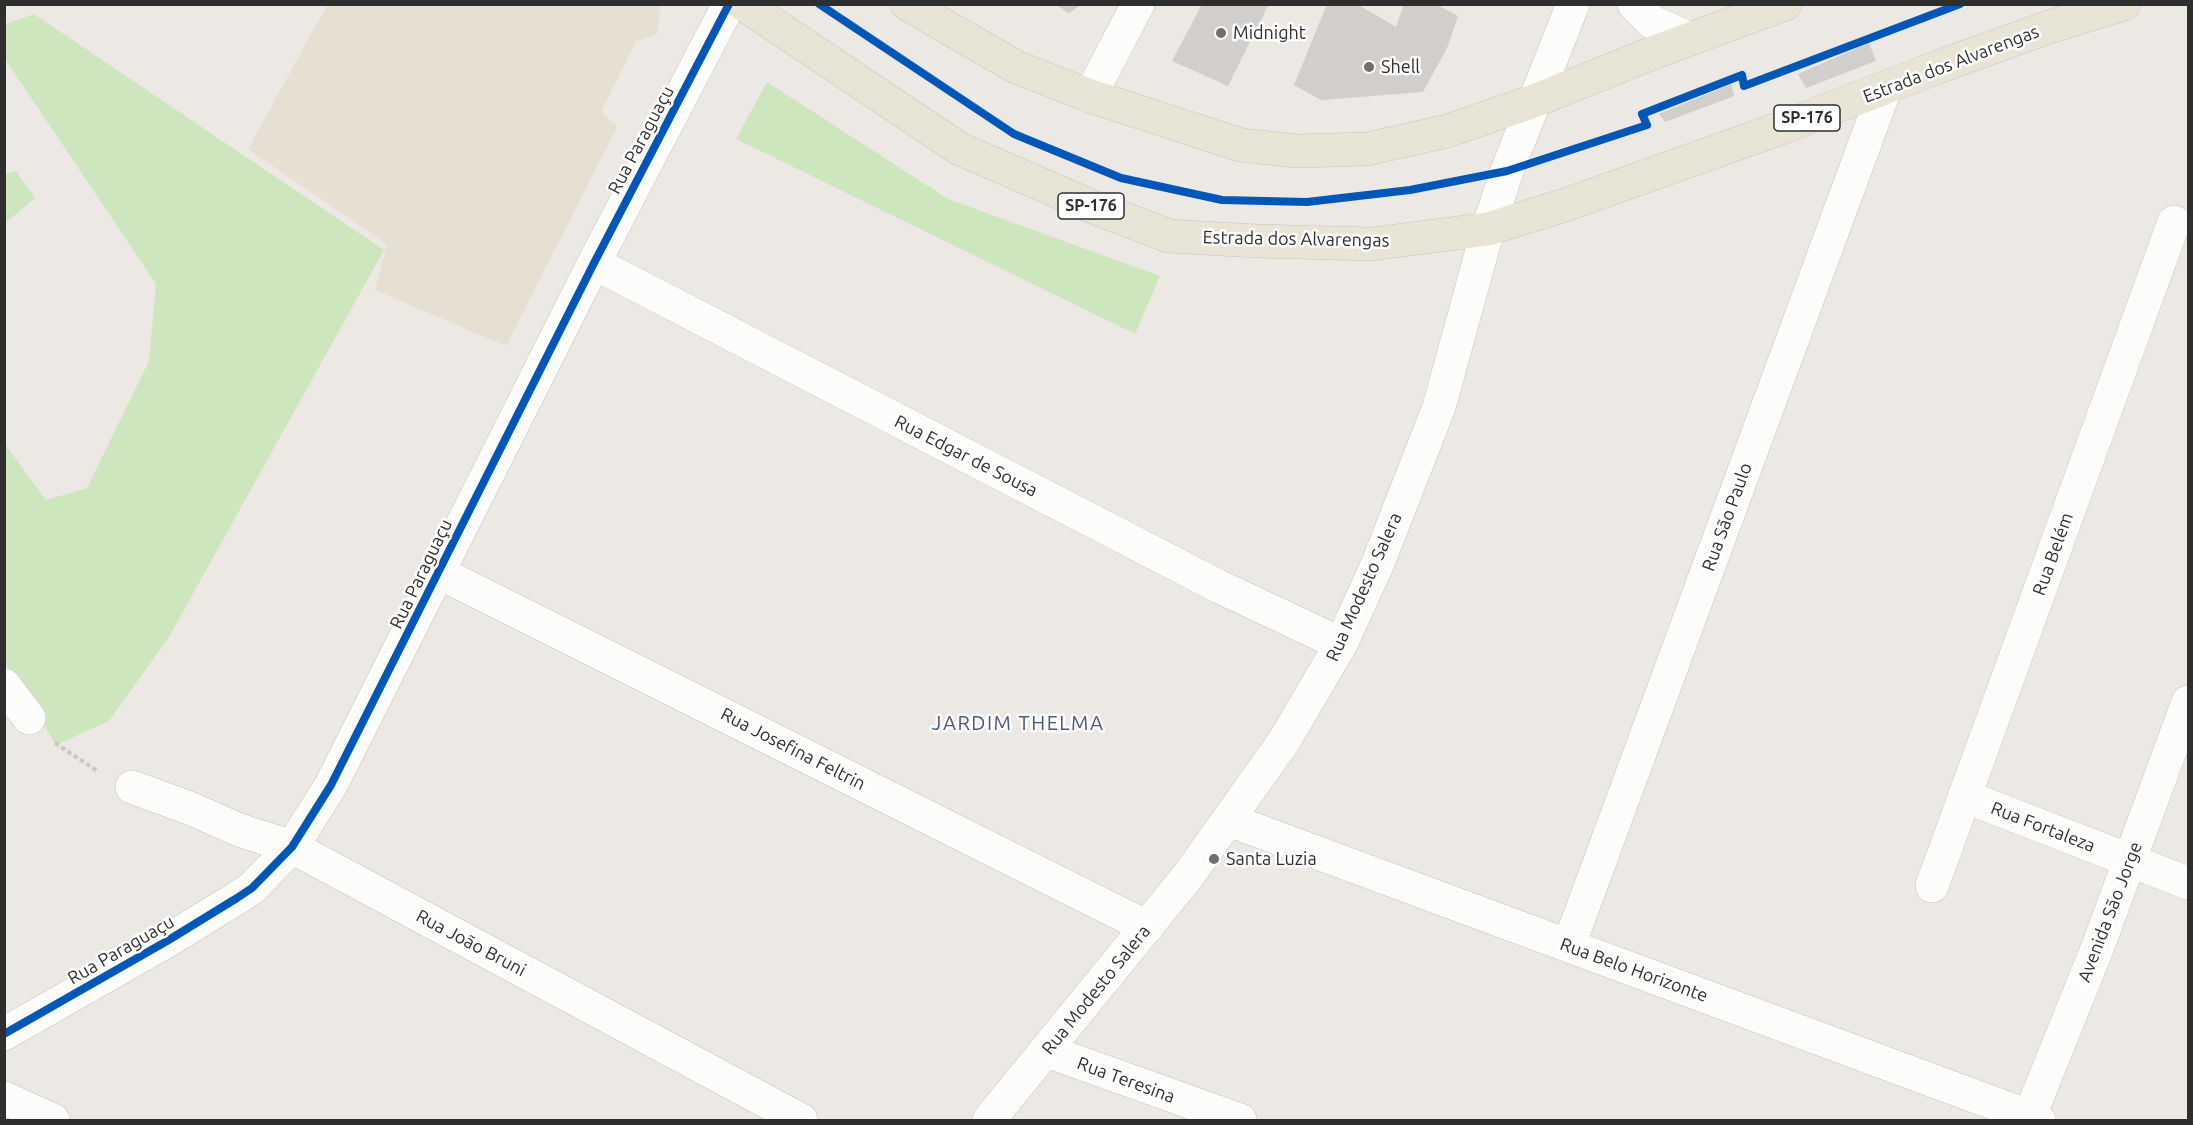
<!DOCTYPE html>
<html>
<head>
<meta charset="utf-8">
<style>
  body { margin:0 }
  #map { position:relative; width:2193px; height:1125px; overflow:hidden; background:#ece8e4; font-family:Ubuntu,sans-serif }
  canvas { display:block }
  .frame { position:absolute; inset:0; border:6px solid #2e2e2e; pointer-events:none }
</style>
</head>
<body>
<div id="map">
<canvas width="2193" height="1125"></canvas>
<div class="frame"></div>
</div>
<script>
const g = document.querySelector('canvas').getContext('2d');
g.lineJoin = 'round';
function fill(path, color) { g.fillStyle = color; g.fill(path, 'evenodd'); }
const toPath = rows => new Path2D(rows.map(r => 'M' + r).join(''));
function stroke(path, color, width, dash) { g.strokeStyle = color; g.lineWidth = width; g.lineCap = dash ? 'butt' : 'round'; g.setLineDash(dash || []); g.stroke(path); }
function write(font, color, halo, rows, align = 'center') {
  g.font = font + ' Ubuntu,sans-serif'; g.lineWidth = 5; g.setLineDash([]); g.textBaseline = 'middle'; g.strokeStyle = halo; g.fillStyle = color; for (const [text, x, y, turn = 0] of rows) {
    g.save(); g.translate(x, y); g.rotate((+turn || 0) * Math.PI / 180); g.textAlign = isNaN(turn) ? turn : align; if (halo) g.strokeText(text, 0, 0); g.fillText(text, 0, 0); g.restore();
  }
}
fill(toPath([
  [658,5,660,8,657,34,636,42,601,112,617,127,506,346,375,290,387,244,248,149,327,5]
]), '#e6e0d3');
fill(toPath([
  [34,14,384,250,169,637,109,721,56,745,5,662,5,444,46,500,87,488,149,361,156,284,5,59,5,24],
  [767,82,948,199,1160,276,1135,334,736,139],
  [16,171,35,198,5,223,5,174]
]), '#cee6be');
fill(toPath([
  [1054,4,1082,4,1069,13],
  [1202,4,1269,4,1228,86,1172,61],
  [1327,4,1357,4,1396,27,1404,4,1436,4,1458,16,1447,48,1423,92,1321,100,1294,85],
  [1869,43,1876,61,1806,88,1798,74],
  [1731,84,1734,96,1665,122,1659,114]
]), '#d1cecb');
const minor = toPath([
  [1634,4,1652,22,1691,39],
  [1090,96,1138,4],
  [594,263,1218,586,1341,644],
  [438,572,1147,927],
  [4,685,29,718],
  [132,787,192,809,239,830,292,847,801,1120],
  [1964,796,2188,883],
  [1229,820,2039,1120],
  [1932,886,2174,222],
  [1569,945,1885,89],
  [4,1034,167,941,237,898,252,888,292,847,331,785,594,263,729,4],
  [1047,1051,1240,1120],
  [4,1098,53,1120],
  [989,1120,1188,876,1284,741,1341,644,1378,563,1439,407,1488,229,1507,171,1573,4],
  [2028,1120,2097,949,2188,702]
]);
const major = toPath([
  [743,4,960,149,1093,207,1169,236,1256,241,1372,244,1488,229,1568,204,1781,128,1938,67,2049,27,2124,4],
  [907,4,1016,67,1090,96,1241,145,1297,151,1367,149,1447,131,1534,101,1655,52,1785,4]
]);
stroke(minor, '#c5c4c5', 34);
stroke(major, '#c6c5c4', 34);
stroke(toPath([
  [55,743,99,772]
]), '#c9c9c8', 4, [4.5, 3]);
stroke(minor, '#fcfcfb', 33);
stroke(major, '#e8e4d6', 33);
stroke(toPath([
  [819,4,1014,134,1121,178,1222,200,1307,202,1410,190,1507,171,1647,125,1642,114,1742,75,1744,86,1960,4],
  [4,1034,167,941,237,898,252,888,292,847,331,785,594,263,729,4]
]), '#0057b8', 8);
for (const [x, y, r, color] of [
  [1221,33,6,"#706f6e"],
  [1369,67,6,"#706f6e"],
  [1214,859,6,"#706f6e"]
]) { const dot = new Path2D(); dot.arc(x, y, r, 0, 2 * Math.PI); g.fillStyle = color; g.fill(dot); stroke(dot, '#fff', 2); }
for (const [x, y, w] of [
  [1807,118,66],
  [1091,206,66]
]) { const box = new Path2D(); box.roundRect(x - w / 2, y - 13, w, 26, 4.5); g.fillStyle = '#fff'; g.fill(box); stroke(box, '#2e2e2e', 1.5); }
write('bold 16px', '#2e2e2e', null, [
  ["SP-176",1807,118],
  ["SP-176",1091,206]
]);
write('18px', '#2e2e2e', '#fff', [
  ["Midnight",1233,33],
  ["Shell",1381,67],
  ["Santa Luzia",1226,859]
], 'left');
write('18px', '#2e2e2e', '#fff', [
  ["Estrada dos Alvarengas",1951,64,-21],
  ["Rua Paraguaçu",641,140,-62],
  ["Estrada dos Alvarengas",1296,239,1],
  ["Rua Edgar de Sousa",966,456,27],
  ["Rua São Paulo",1727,517,-70],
  ["Rua Belém",2053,554,-70],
  ["Rua Paraguaçu",421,574,-64],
  ["Rua Modesto Salera",1364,587,-66],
  ["Rua Josefina Feltrin",793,749,27],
  ["Rua Fortaleza",2043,827,21],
  ["Avenida São Jorge",2110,912,-69],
  ["Rua João Bruni",471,943,28],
  ["Rua Paraguaçu",121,950,-30],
  ["Rua Belo Horizonte",1634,970,20],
  ["Rua Modesto Salera",1096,990,-51],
  ["Rua Teresina",1126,1080,20]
]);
g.letterSpacing = '1.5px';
write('20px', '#4d5680', '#fff', [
  ["JARDIM THELMA",1018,723]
]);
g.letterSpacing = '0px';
</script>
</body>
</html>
